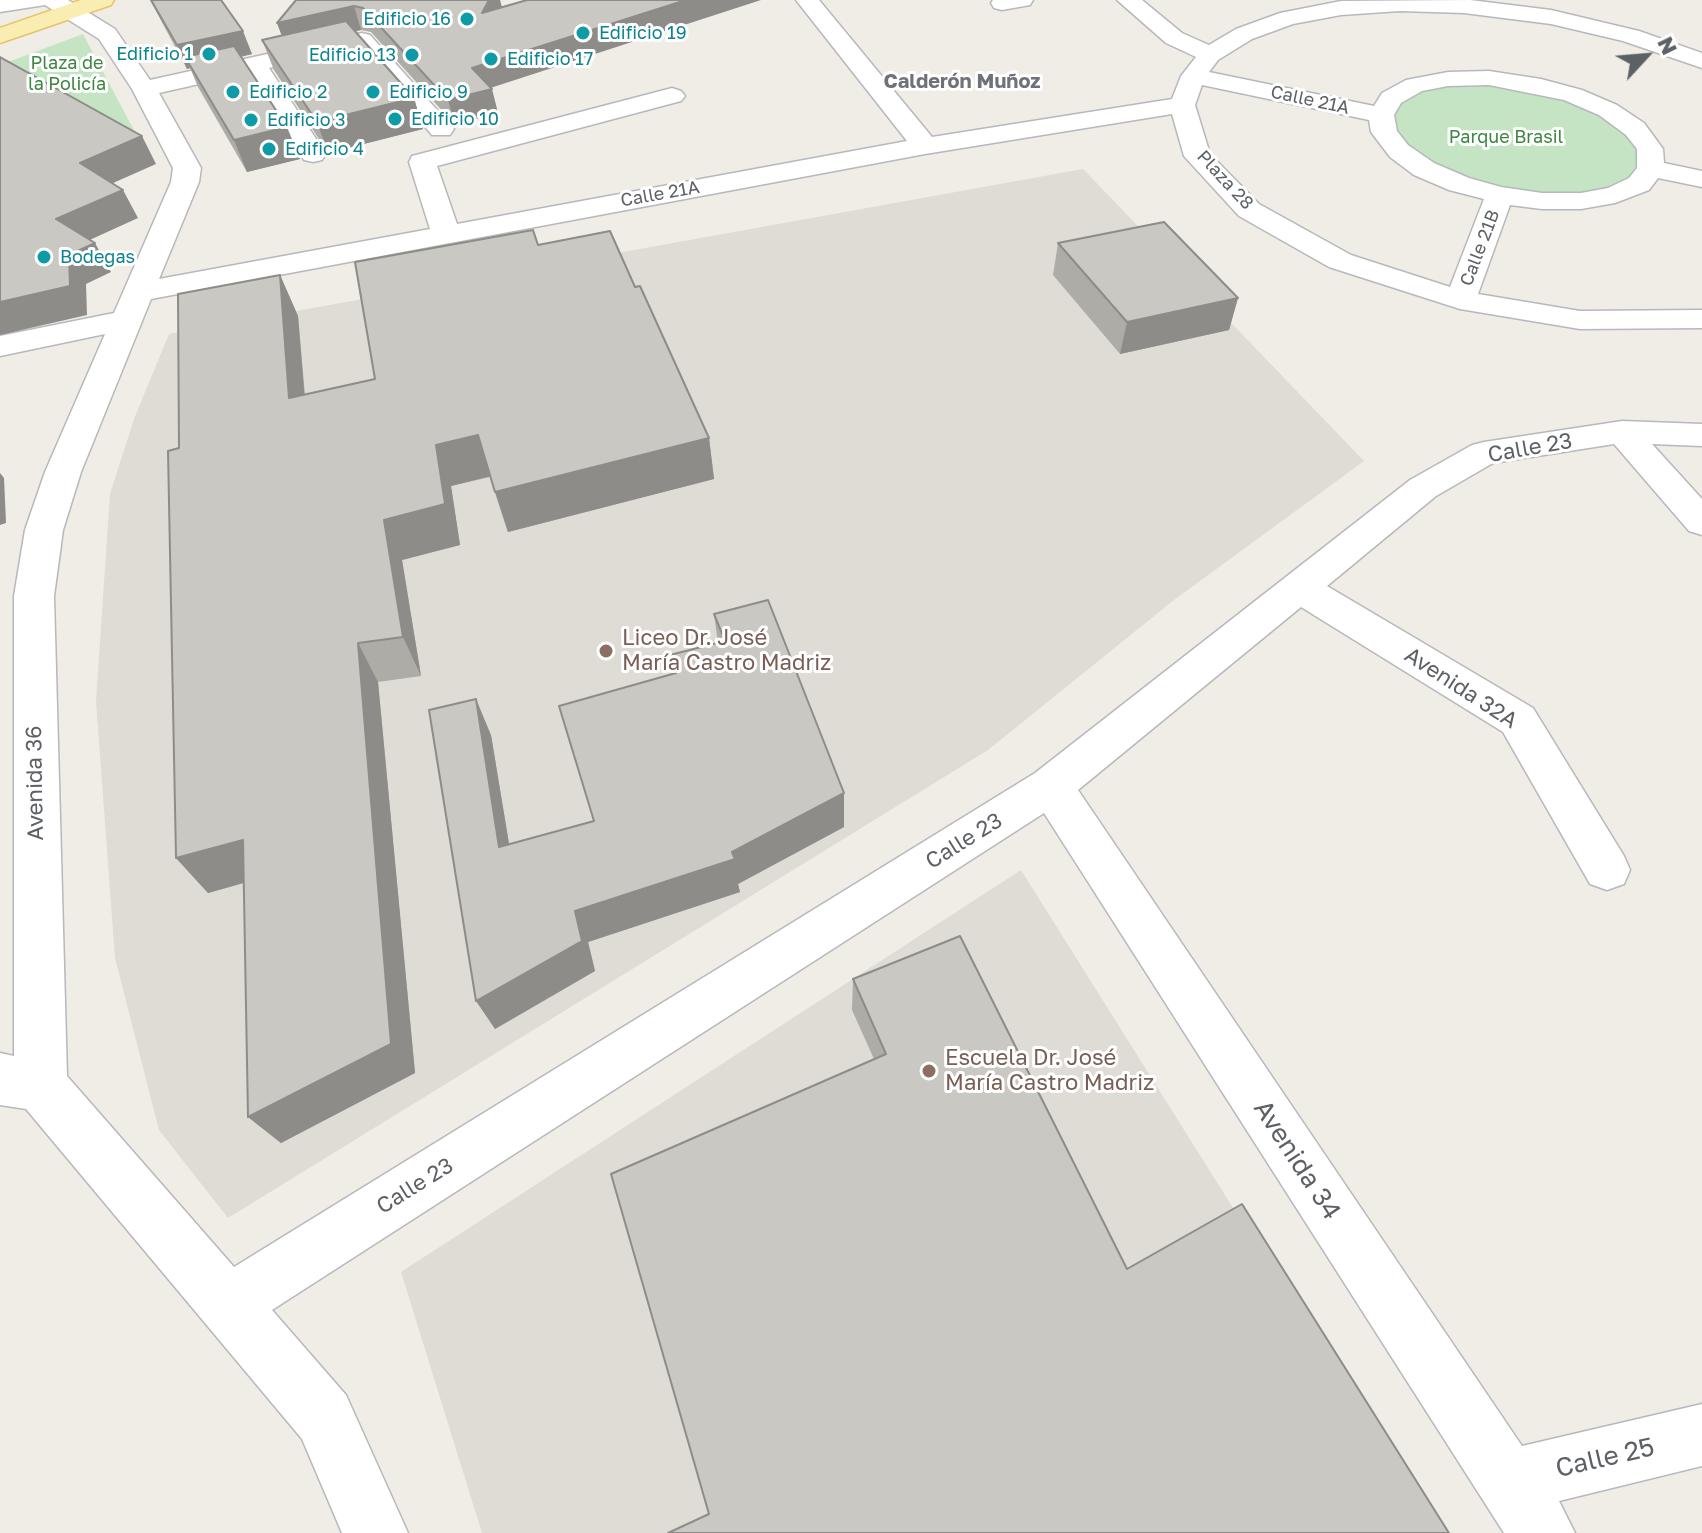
<!DOCTYPE html>
<html>
<head>
<meta charset="utf-8">
<style>
  body { margin:0 }
  #map { position:relative; width:1702px; height:1533px; overflow:hidden; background:#efede6; font-family:"Golos Text",sans-serif }
  canvas { display:block }
  .north { position:absolute; left:1606px; top:16px; width:80px; height:80px; -webkit-text-stroke:6px #fff; paint-order:stroke; rotate:64deg; font-size:22px; font-weight:700; line-height:32px; text-align:center; color:#5d6165 }
  .north::after { content:''; display:block; margin:auto; width:28px; height:36px; background:#5d6165; clip-path:polygon(50% 0,100% 100%,50% 72%,0 100%) }
</style>
</head>
<body>
<div id="map">
<canvas width="1702" height="1533"></canvas>
<div class="north">N</div>
</div>
<script>
const g = document.querySelector('canvas').getContext('2d');
g.lineJoin = 'round';
function fill(path, color) { g.fillStyle = color; g.fill(path, 'evenodd'); }
const toPath = rows => new Path2D(rows.map(r => 'M' + r).join(''));
function stroke(path, color, width, dash) { g.strokeStyle = color; g.lineWidth = width; g.lineCap = dash ? 'butt' : 'round'; g.setLineDash(dash || []); g.stroke(path); }
function write(font, color, halo, rows, align = 'center') {
  g.font = font + ' "Golos Text",sans-serif'; g.lineWidth = 6; g.setLineDash([]); g.textBaseline = 'middle'; g.strokeStyle = halo; g.fillStyle = color; for (const [text, x, y, turn = 0] of rows) {
    g.save(); g.translate(x, y); g.rotate((+turn || 0) * Math.PI / 180); g.textAlign = isNaN(turn) ? turn : align; if (halo) g.strokeText(text, 0, 0); g.fillText(text, 0, 0); g.restore();
  }
}
fill(toPath([
  [1083,169,1364,461,1174,600,988,750,228,1218,159,1130,115,958,96,701,110,494,134,419,169,334],
  [1021,870,1437,1533,482,1533,401,1272]
]), '#dedcd4');
fill(toPath([
  [83,34,147,155,0,65],
  [1487,83,1550,94,1605,116,1624,131,1636,146,1638,161,1631,175,1615,186,1589,193,1559,195,1523,193,1455,176,1408,148,1396,133,1393,119,1398,106,1412,95,1432,88]
]), '#c4e4c4');
const minor = toPath([
  [0,0,68,0,115,29,150,80,362,33,370,35,454,129,450,135,432,135,357,48,269,68,326,154,322,160,313,162,304,160,248,73,159,93,201,168,199,182,159,279,430,229,409,162,412,156,672,88,681,91,685,96,681,101,437,166,457,224,907,141,796,0,819,0,932,137,1172,99,1181,76,1196,57,1166,43,1117,0,1142,0,1182,33,1209,45,1236,29,1280,13,1341,1,1470,0,1551,10,1639,31,1702,53,1702,68,1623,41,1551,24,1464,13,1400,11,1341,15,1293,24,1252,39,1218,60,1209,72,1374,106,1382,93,1406,80,1448,72,1489,71,1541,79,1582,90,1617,105,1644,123,1663,149,1664,163,1702,171,1702,187,1658,178,1649,190,1615,203,1581,209,1542,209,1510,205,1478,294,1580,311,1702,310,1702,328,1580,329,1460,309,1329,267,1239,216,1184,156,1172,114,925,154,151,299,81,472,63,530,54,596,67,1076,234,1267,1035,773,1410,480,1472,445,1484,442,1622,421,1702,424,1702,446,1652,444,1702,499,1702,535,1689,531,1614,444,1493,463,1436,496,1327,586,1533,708,1624,856,1630,870,1624,884,1607,890,1590,884,1503,732,1301,607,1078,790,1522,1446,1702,1404,1702,1466,1559,1501,1575,1533,1504,1533,1044,813,272,1310,346,1395,408,1533,342,1533,302,1439,26,1109,0,1105,0,1053,14,1056,14,596,25,530,45,472,105,334,0,356,0,336,114,313,171,182,173,168,132,89,99,39,45,5,0,12,0,0],
  [1202,85,1369,120,1371,132,1390,157,1414,175,1449,190,1484,199,1450,287,1351,255,1259,204,1210,154,1195,105,1202,85],
  [1489,85,1564,100,1599,115,1626,135,1637,149,1637,168,1629,178,1608,188,1581,193,1542,193,1501,187,1469,178,1434,163,1408,145,1397,131,1394,115,1401,103,1422,91,1448,86,1489,85],
  [993,0,1033,0,1030,5,1002,10,994,8,991,3,993,0]
]);
const major = toPath([
  [81,0,114,0,111,5,0,43,0,28,81,0]
]);
stroke(minor, '#b6b8bb', 3);
stroke(major, '#e7c367', 3);
fill(minor, '#fff');
fill(major, '#f9edb1');
fill(toPath([
  [150,0,221,0,252,54,241,57,300,159,247,172,198,87,190,68,187,69],
  [296,0,500,0,502,7,491,88,498,113,455,125,371,32,361,30,355,31,414,98,423,129,328,153,274,70,262,40,282,35,277,23],
  [1058,243,1238,298,1229,330,1120,354,1053,275],
  [538,245,635,287,709,438,714,479,508,532,490,477,451,486,460,545,402,560,421,676,378,682,415,1073,281,1143,248,1117,244,883,208,893,176,858,280,275,298,316,305,395,375,379],
  [714,614,844,793,844,827,738,884,740,892,588,942,595,971,495,1029,491,735,509,844,594,821,674,674,670,655,718,643],
  [853,979,1127,1269,709,1514,874,1059,852,1010]
]), '#aeaca7');
fill(toPath([
  [489,0,500,0,502,9,482,13],
  [686,0,761,0,478,92,472,68],
  [354,6,361,30,286,47,277,23],
  [243,31,252,54,191,68,185,57,190,68,187,69,177,45],
  [492,89,498,113,455,125,448,100],
  [414,98,423,129,328,153,317,122],
  [287,127,300,159,247,172,234,140],
  [142,136,156,164,95,191,80,163],
  [123,190,138,218,72,248,56,219],
  [95,243,111,272,86,284,87,315,0,335,0,302,69,255],
  [280,275,298,316,308,439,289,398],
  [1238,298,1229,330,1120,354,1127,322],
  [478,435,491,476,451,486,460,545,402,560,421,676,403,637,384,520,436,445],
  [709,438,714,479,508,532,495,492],
  [0,473,4,478,6,523,0,525],
  [358,643,378,682,415,1073,281,1143,248,1117],
  [476,699,491,735,515,880,499,847],
  [844,793,844,827,738,884,740,892,588,942,595,971,495,1029,476,1001,575,911,732,852],
  [243,840,271,875,208,893,176,858]
]), '#8d8c88');
const building = toPath([
  [151,0,221,0,243,31,177,45,151,0],
  [296,0,489,0,482,13,527,0,686,0,472,68,492,89,448,100,363,8,354,6,277,23,296,0],
  [346,21,414,98,317,122,262,40,346,21],
  [234,46,287,127,234,140,185,57,234,46],
  [0,57,142,136,80,163,123,190,56,219,95,243,69,255,70,286,0,302,0,57],
  [1164,222,1238,298,1127,322,1058,243,1164,222],
  [533,230,538,245,610,231,635,287,640,286,709,438,495,492,478,435,436,445,445,504,384,520,403,637,358,643,391,1044,248,1117,243,840,176,858,168,451,179,448,178,294,280,275,289,398,375,379,355,262,533,230],
  [768,600,844,793,732,852,735,859,575,911,582,941,476,1001,429,710,476,699,499,847,594,821,559,706,676,673,670,655,725,641,714,614,768,600],
  [960,936,1127,1269,1242,1204,1449,1533,668,1533,709,1514,611,1174,886,1054,853,979,960,936]
]);
fill(building, '#cac8c2');
stroke(building, '#8d8c88', 2);
for (const [x, y, r, color] of [
  [467,19,8,"#0f9aa8"],
  [583,33,8,"#0f9aa8"],
  [209,54,8,"#0f9aa8"],
  [412,55,8,"#0f9aa8"],
  [491,59,8,"#0f9aa8"],
  [233,92,8,"#0f9aa8"],
  [373,92,8,"#0f9aa8"],
  [395,119,8,"#0f9aa8"],
  [251,120,8,"#0f9aa8"],
  [269,149,8,"#0f9aa8"],
  [44,257,8,"#0f9aa8"],
  [606,651,8,"#8d6e63"],
  [929,1071,8,"#8d6e63"]
]) { const dot = new Path2D(); dot.arc(x, y, r, 0, 2 * Math.PI); g.fillStyle = color; g.fill(dot); stroke(dot, '#fff', 3); }
write('18px', '#0d838f', '#fff', [
  ["Edificio 16",451,19,"right"],
  ["Edificio 19",599,33],
  ["Edificio 1",193,54,"right"],
  ["Edificio 13",396,55,"right"],
  ["Edificio 17",507,59],
  ["Edificio 2",249,92],
  ["Edificio 9",389,92],
  ["Edificio 10",411,119],
  ["Edificio 3",267,120],
  ["Edificio 4",285,149],
  ["Bodegas",60,257]
], 'left');
write('18px', '#3d8540', '#fff', [
  ["Plaza de",67,63],
  ["la Policía",67,84],
  ["Parque Brasil",1506,137]
]);
write('18px', '#5d6165', '#fff', [
  ["Calle 21A",1310,100,12],
  ["Plaza 28",1225,180,47],
  ["Calle 21A",660,194,-10],
  ["Calle 21B",1480,248,-69]
]);
write('bold 20px', '#6f7377', '#fff', [
  ["Calderón Muñoz",962,82]
]);
write('22px', '#5d6165', '#fff', [
  ["Calle 23",1530,448,-10],
  ["Avenida 32A",1461,688,33],
  ["Avenida 36",35,783,-91],
  ["Calle 23",964,841,-32],
  ["Calle 23",415,1186,-32]
]);
write('22px', '#785e54', '#fff', [
  ["Liceo Dr. José",622,638],
  ["María Castro Madriz",622,663],
  ["Escuela Dr. José",945,1058],
  ["María Castro Madriz",945,1083]
], 'left');
write('26px', '#5d6165', '#fff', [
  ["Avenida 34",1297,1160,57],
  ["Calle 25",1605,1458,-13]
]);
</script>
</body>
</html>
